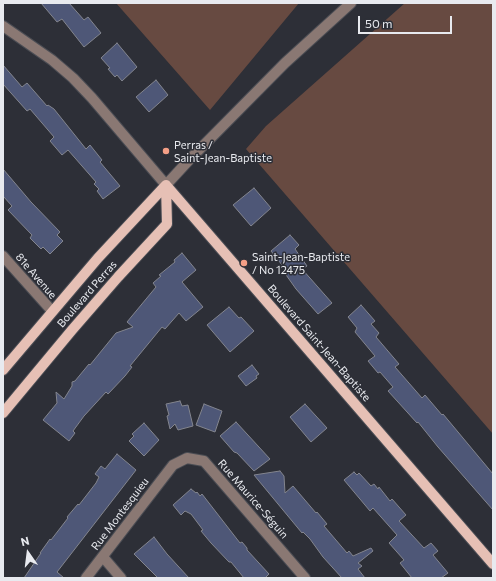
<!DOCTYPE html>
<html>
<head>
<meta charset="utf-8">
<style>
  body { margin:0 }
  #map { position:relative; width:496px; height:581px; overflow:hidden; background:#2d2f37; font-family:Commissioner,sans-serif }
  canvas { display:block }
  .frame { position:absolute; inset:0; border:4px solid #e8eaef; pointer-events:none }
  .north { position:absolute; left:8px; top:533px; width:40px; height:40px; -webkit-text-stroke:3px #2d2f37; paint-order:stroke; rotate:346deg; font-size:11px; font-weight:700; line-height:16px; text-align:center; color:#e8eaef }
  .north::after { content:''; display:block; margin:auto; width:14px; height:18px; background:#e8eaef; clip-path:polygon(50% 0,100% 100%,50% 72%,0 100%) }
  .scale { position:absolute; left:358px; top:16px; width:94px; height:18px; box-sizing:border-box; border:2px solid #e8eaef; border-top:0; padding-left:5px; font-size:12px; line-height:14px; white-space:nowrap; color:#e8eaef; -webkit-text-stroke:3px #2d2f37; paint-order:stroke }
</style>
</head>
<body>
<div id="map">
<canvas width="496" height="581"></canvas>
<div class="frame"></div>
<div class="north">N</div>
<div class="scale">50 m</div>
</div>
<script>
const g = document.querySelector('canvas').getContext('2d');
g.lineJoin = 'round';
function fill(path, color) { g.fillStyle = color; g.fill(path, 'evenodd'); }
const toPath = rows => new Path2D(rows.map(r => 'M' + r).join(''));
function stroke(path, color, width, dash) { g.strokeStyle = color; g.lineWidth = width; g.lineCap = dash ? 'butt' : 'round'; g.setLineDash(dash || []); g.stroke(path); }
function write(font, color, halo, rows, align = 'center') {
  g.font = font + ' Commissioner,sans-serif'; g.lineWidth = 3; g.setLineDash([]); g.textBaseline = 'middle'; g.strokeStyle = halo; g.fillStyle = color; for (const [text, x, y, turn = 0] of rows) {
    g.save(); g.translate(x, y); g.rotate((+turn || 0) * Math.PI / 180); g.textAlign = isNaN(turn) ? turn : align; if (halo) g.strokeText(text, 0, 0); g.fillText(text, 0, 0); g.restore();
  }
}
fill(toPath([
  [116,3,299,3,210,110],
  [405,3,493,3,493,434,246,149,266,126]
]), '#674a41');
const building = toPath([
  [41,3,69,3,84,20,88,17,101,33,84,47,62,19,57,22,41,3],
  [117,43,137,67,122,81,117,75,115,77,108,69,110,68,101,58,117,43],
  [3,65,22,87,27,83,47,106,48,105,54,109,86,149,90,145,102,160,100,162,120,186,103,199,97,191,99,189,94,184,96,182,68,150,62,155,50,141,54,137,30,109,27,111,3,84,3,65],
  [156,80,168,95,149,112,136,97,156,80],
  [3,169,31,202,60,232,57,235,63,241,50,254,43,247,41,249,30,238,32,235,8,210,12,206,3,196,3,169],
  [254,188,271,208,251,226,233,205,254,188],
  [290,235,299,245,295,249,307,266,302,269,332,303,318,314,296,289,284,272,286,270,271,251,290,235],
  [182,253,196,270,182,282,203,307,186,321,179,313,165,329,162,327,130,366,132,367,125,376,108,394,106,392,84,416,73,431,75,433,69,441,43,420,57,403,56,392,64,399,72,386,72,382,75,381,89,364,90,365,116,333,133,327,127,322,156,287,153,283,161,276,159,275,175,262,174,260,182,253],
  [361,305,375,321,371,324,379,333,376,337,399,364,395,367,422,398,425,395,442,415,443,414,493,474,493,510,438,447,418,422,417,423,388,391,393,387,380,372,378,373,368,361,375,356,355,332,357,328,348,317,361,305],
  [229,307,239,318,241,317,254,331,230,352,207,325,229,307],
  [252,365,259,374,256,376,257,378,246,386,238,376,252,365],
  [180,401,182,406,188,405,193,426,178,430,175,424,170,429,167,416,169,415,166,404,180,401],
  [204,404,222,411,215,432,196,425,204,404],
  [305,404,327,428,311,442,290,417,305,404],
  [236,422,270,459,254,471,237,453,234,452,220,436,236,422],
  [144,423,159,440,144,456,129,441,134,436,132,434,144,423],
  [117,454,136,470,57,572,64,578,24,578,41,553,40,553,50,539,51,540,68,518,67,517,78,504,79,505,96,483,99,477,95,474,101,466,105,469,117,454],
  [280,471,284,476,285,493,293,486,316,513,317,512,327,524,324,526,347,553,349,551,353,556,371,548,373,551,358,563,362,566,358,569,365,578,342,578,323,557,310,539,303,532,302,533,254,475,280,471],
  [354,472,357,475,359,473,371,486,374,484,378,489,379,487,390,501,392,499,406,515,399,521,424,548,431,543,438,551,433,555,448,573,441,578,412,578,400,563,404,560,389,543,397,535,373,508,370,511,344,480,354,472],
  [191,489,196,493,197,492,200,496,202,494,240,543,242,542,247,548,247,550,269,574,265,578,244,578,231,562,229,562,211,543,201,531,203,530,191,514,185,511,181,515,173,505,191,489],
  [154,537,167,554,189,578,158,578,134,554,154,537]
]);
fill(building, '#4e5777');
stroke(building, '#83858e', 1);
const minor = toPath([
  [3,26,52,60,73,78,92,98,166,185,190,159,285,63,351,3],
  [3,256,52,311],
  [103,557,121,578],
  [86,578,173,465,187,458,204,461,305,578]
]);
const major = toPath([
  [166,185,493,564],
  [3,370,98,258,166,185],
  [3,413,72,330,118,277,167,224,166,185]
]);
stroke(minor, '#4b4d54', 12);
stroke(major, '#4b4d54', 12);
stroke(minor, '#8a7873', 10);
stroke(major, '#e6c0b5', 10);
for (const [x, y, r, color] of [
  [166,151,4,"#f49f86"],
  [244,263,4,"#f49f86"]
]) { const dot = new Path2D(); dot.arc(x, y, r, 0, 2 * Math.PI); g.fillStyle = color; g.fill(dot); stroke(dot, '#2d2f37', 1.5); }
write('11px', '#e8eaef', '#2d2f37', [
  ["Perras /",174,145],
  ["Saint-Jean-Baptiste",174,158],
  ["Saint-Jean-Baptiste",252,257],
  ["/ No 12475",252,270]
], 'left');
write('11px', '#e8eaef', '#2d2f37', [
  ["81e Avenue",36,276,49],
  ["Boulevard Perras",87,294,-49],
  ["Boulevard Saint-Jean-Baptiste",319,343,49],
  ["Rue Maurice-Séguin",253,499,49],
  ["Rue Montesquieu",120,514,-53]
]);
</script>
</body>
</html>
